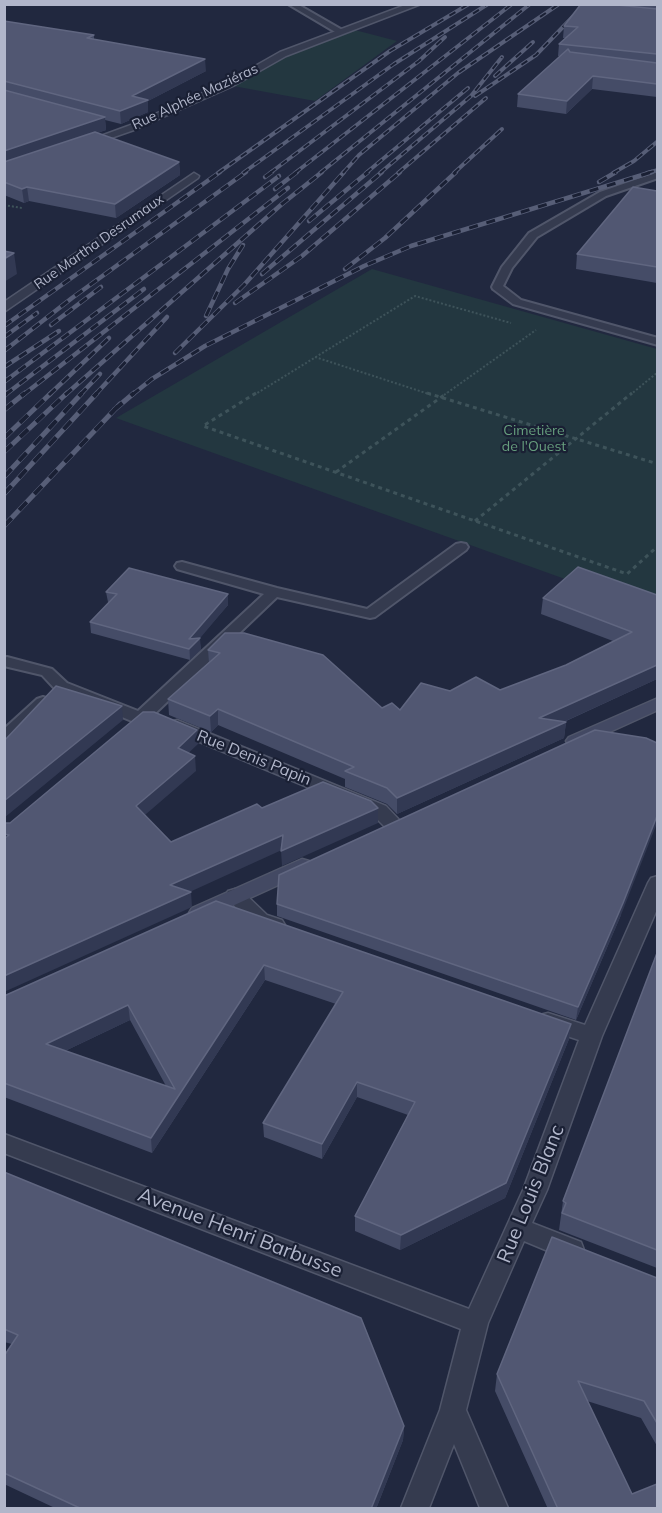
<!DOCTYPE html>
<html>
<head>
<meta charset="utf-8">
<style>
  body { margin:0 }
  #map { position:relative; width:662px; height:1513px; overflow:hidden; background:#21283f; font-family:Mulish,sans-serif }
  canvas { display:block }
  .frame { position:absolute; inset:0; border:6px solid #b1b6ca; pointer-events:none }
</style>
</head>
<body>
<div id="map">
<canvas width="662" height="1513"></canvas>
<div class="frame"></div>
</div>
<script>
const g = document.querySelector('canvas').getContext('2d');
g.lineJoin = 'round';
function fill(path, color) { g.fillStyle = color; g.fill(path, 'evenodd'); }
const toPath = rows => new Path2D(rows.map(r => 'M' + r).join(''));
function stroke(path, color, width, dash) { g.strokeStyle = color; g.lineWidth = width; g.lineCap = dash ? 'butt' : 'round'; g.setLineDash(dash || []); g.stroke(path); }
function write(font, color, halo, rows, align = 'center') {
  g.font = font + ' Mulish,sans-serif'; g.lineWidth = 4.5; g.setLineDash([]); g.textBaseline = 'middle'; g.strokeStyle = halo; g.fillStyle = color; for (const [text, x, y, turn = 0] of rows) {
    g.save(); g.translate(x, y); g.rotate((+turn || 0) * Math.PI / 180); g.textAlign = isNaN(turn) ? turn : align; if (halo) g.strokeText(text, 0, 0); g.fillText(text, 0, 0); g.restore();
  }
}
fill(toPath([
  [351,29,397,41,315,101,233,86,288,55],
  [372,269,657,349,657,612,116,418]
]), '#233740');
const lane = toPath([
  [288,4,297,4,344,31,337,33,288,4],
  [658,172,658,178,606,196,537,237,512,268,503,286,521,300,658,338,658,345,513,304,493,289,492,287,502,267,529,233,600,192,658,172],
  [461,543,466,544,468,547,466,550,375,617,370,618,277,597,146,722,134,722,55,689,42,675,4,666,4,658,7,657,52,669,67,683,138,711,264,594,177,569,175,566,177,563,182,562,277,588,367,609,456,544,461,543],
  [43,697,49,699,51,702,49,705,10,742,4,743,4,729,37,699,43,697]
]);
const street = toPath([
  [408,4,421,4,286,56,233,86,134,130,88,146,79,144,128,126,227,82,280,52,408,4],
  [194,173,199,176,198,178,4,312,4,302,194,173],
  [177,720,386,806,403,824,401,829,394,830,387,829,372,814,171,730,168,726,171,722,177,720],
  [658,876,658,907,602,1036,547,1190,532,1223,581,1242,584,1250,581,1258,572,1261,524,1241,488,1323,466,1410,508,1508,480,1508,454,1444,429,1508,401,1508,440,1410,461,1329,4,1153,4,1134,469,1309,523,1190,579,1040,540,1027,537,1021,540,1015,548,1013,585,1025,648,883,651,878,658,876],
  [235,889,242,891,267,915,282,920,285,925,282,930,275,932,253,925,225,896,228,891,235,889]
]);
const secondary = toPath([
  [658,698,658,710,581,745,575,747,569,745,566,741,569,737,658,698],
  [302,859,309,861,312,866,309,871,206,918,199,920,192,918,189,913,192,908,302,859]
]);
stroke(lane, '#50566a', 4);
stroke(street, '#50566a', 3);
stroke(secondary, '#50566a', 3);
stroke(toPath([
  [4,205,22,208],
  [315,357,432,395],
  [254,395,415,296,511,323],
  [444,395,536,330],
  [630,395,658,372]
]), '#3e535a', 2, [2, 2]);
stroke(toPath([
  [256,393,203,426,627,574,658,546],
  [427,393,658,464],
  [336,472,447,393],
  [475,521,632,393]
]), '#3e535a', 3, [4, 4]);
fill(lane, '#353b4f');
fill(street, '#353b4f');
fill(secondary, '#434963');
const railFar2 = toPath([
  [495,76,533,42],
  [475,96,536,55,585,4],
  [218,173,390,51,469,4],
  [243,173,394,64,488,4],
  [270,173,419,61,445,37],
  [295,173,512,4],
  [320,173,530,4],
  [343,173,359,155,458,73,559,4],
  [366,173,468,88],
  [380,173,471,96,502,57],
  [398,173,486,98],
  [454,173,502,129],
  [613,173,634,161,658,141],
  [647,173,658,170]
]);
const railFar1 = toPath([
  [265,177,272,172],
  [599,182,616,172],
  [275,189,297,172],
  [309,221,368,172],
  [345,269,385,238,456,172],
  [262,274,382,172],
  [235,303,302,256,400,172],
  [206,316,228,269,243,245],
  [51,325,101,287],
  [4,326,220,172],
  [4,337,37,313],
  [4,351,72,298,246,172],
  [175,353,244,285,344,172],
  [4,367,59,331],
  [4,382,279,176],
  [5,395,144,289],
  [23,395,288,188],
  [49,395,109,338],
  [65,395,282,204,322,172],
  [80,395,100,374],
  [95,395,167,317],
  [132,395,152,379,205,346,364,266,411,246,652,172]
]);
const rail = toPath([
  [4,396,7,393],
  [4,410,25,393],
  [114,410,134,393],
  [4,438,51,393],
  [4,452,67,393],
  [4,477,82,393],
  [4,494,97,393],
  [4,526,120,404]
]);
stroke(railFar2, '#575e77', 4);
stroke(railFar1, '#575e77', 4.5);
stroke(rail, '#575e77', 5);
stroke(railFar2, '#1a2034', 2, [7]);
stroke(railFar1, '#1a2034', 3, [9]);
stroke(rail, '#1a2034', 4, [11]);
fill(toPath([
  [581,4,657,4,657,97,592,89,566,114,517,107,518,94,560,57,558,56,559,44,566,38,563,38,564,26],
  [4,21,94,35,94,39,206,71,148,101,148,112,121,124,105,120,106,130,97,133,179,162,180,175,116,218,29,201,24,203,4,195],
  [657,191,657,283,576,269,577,254],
  [106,592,228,594,228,605,199,638,201,649,190,660,91,633,90,622,108,603,108,602],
  [657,595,657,679,564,722,566,722,564,738,397,814,387,804,345,787,345,779,218,725,211,732,169,715,168,699,209,663,208,650,225,633,382,708,400,710,450,691,500,690,566,665,613,641,541,614,543,598],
  [216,901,571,1024,569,1039,505,1198,400,1250,355,1231,355,1216,408,1115,357,1097,322,1159,264,1137,263,1123,336,1004,265,980,152,1153,4,1097,4,996],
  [130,1020,166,1086,65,1051],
  [277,904,621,915,576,1020,277,916],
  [657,953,657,1268,559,1230,563,1201],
  [4,1172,404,1426,403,1440,376,1509,57,1509,4,1484,4,1356,12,1344,4,1342],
  [657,1278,657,1446,641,1418,587,1401,632,1494,657,1509,548,1509,495,1391,497,1374]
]), '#454c67');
fill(toPath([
  [205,59,206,71,148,101,148,112,121,124,120,111,132,96],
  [593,76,592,89,566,114,567,101],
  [105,117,106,130,4,165,4,151],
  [179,162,180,175,116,218,115,204],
  [27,187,29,201,24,203,22,189],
  [14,253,17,274,4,282,4,259],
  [228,594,228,605,196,643,200,638,201,649,190,660,189,639],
  [657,665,657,679,537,734,539,718],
  [122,706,123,720,4,818,4,801],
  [218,709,218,725,211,732,210,716],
  [566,722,564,738,397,814,397,798],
  [197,730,198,744,179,762,178,748],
  [195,756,196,771,138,821,136,806],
  [378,808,378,823,282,866,281,851],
  [657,816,657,823,621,915,576,1020,578,1007],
  [283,835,284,849,172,900,170,885],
  [191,892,192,907,4,992,4,976],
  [264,965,265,980,152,1153,151,1138],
  [128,1005,130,1020,48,1059,46,1044],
  [571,1024,569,1039,505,1198,400,1250,401,1235],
  [357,1082,357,1097,322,1159,322,1144],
  [404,1426,403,1440,376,1509,371,1509]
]), '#323953');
const building = toPath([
  [581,4,617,4,617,5,657,9,657,54,559,44,578,27,564,26,581,4],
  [4,21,94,35,87,38,205,59,132,96,148,100,120,111,4,81,4,21],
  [568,49,570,52,657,63,657,84,593,76,567,101,518,94,568,49],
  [4,90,105,117,4,151,4,90],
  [95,132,179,162,115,204,27,187,22,189,4,182,4,162,95,132],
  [633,187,657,191,657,267,577,254,633,187],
  [4,251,14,253,4,259,4,251],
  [578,567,657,595,657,665,539,718,566,722,397,798,387,788,345,771,354,767,218,709,210,716,168,699,220,653,208,650,225,633,244,633,323,655,382,708,392,703,400,710,421,683,450,691,476,677,500,690,566,665,632,632,543,598,578,567],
  [129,568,228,594,189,639,200,638,189,649,90,622,117,594,106,592,129,568],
  [56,686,122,706,4,801,4,741,56,686],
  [143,712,154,712,197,730,178,748,195,756,136,806,171,842,257,804,262,808,323,782,371,801,378,808,281,851,283,835,170,885,191,892,4,976,4,839,9,835,4,834,4,823,10,823,143,712],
  [595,730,646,738,657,743,657,816,623,903,578,1007,277,904,279,875,595,730],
  [216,901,571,1024,506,1183,401,1235,355,1216,415,1102,357,1082,322,1144,263,1123,343,992,264,965,151,1138,4,1083,4,996,216,901],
  [128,1005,175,1089,46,1044,128,1005],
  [657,953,657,1250,562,1213,566,1203,563,1201,657,953],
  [4,1172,361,1318,404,1426,371,1509,82,1509,4,1473,4,1356,18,1335,4,1329,4,1172],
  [552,1237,657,1278,657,1423,644,1401,578,1381,632,1494,657,1484,657,1509,558,1509,497,1374,552,1237]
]);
fill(building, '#515772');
stroke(building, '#606680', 1.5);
write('14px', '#b1b6ca', '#1a2034', [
  ["Rue Alphée Maziéras",195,97,-25],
  ["Rue Martha Desrumaux",99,242,-35]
]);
write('14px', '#669e7d', '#1a2034', [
  ["Cimetière",534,431],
  ["de l'Ouest",534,447]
]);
write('16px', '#b1b6ca', '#1a2034', [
  ["Rue Denis Papin",254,758,22]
]);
write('20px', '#b1b6ca', '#1a2034', [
  ["Rue Louis Blanc",531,1194,-68],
  ["Avenue Henri Barbusse",240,1233,21]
]);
</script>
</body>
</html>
